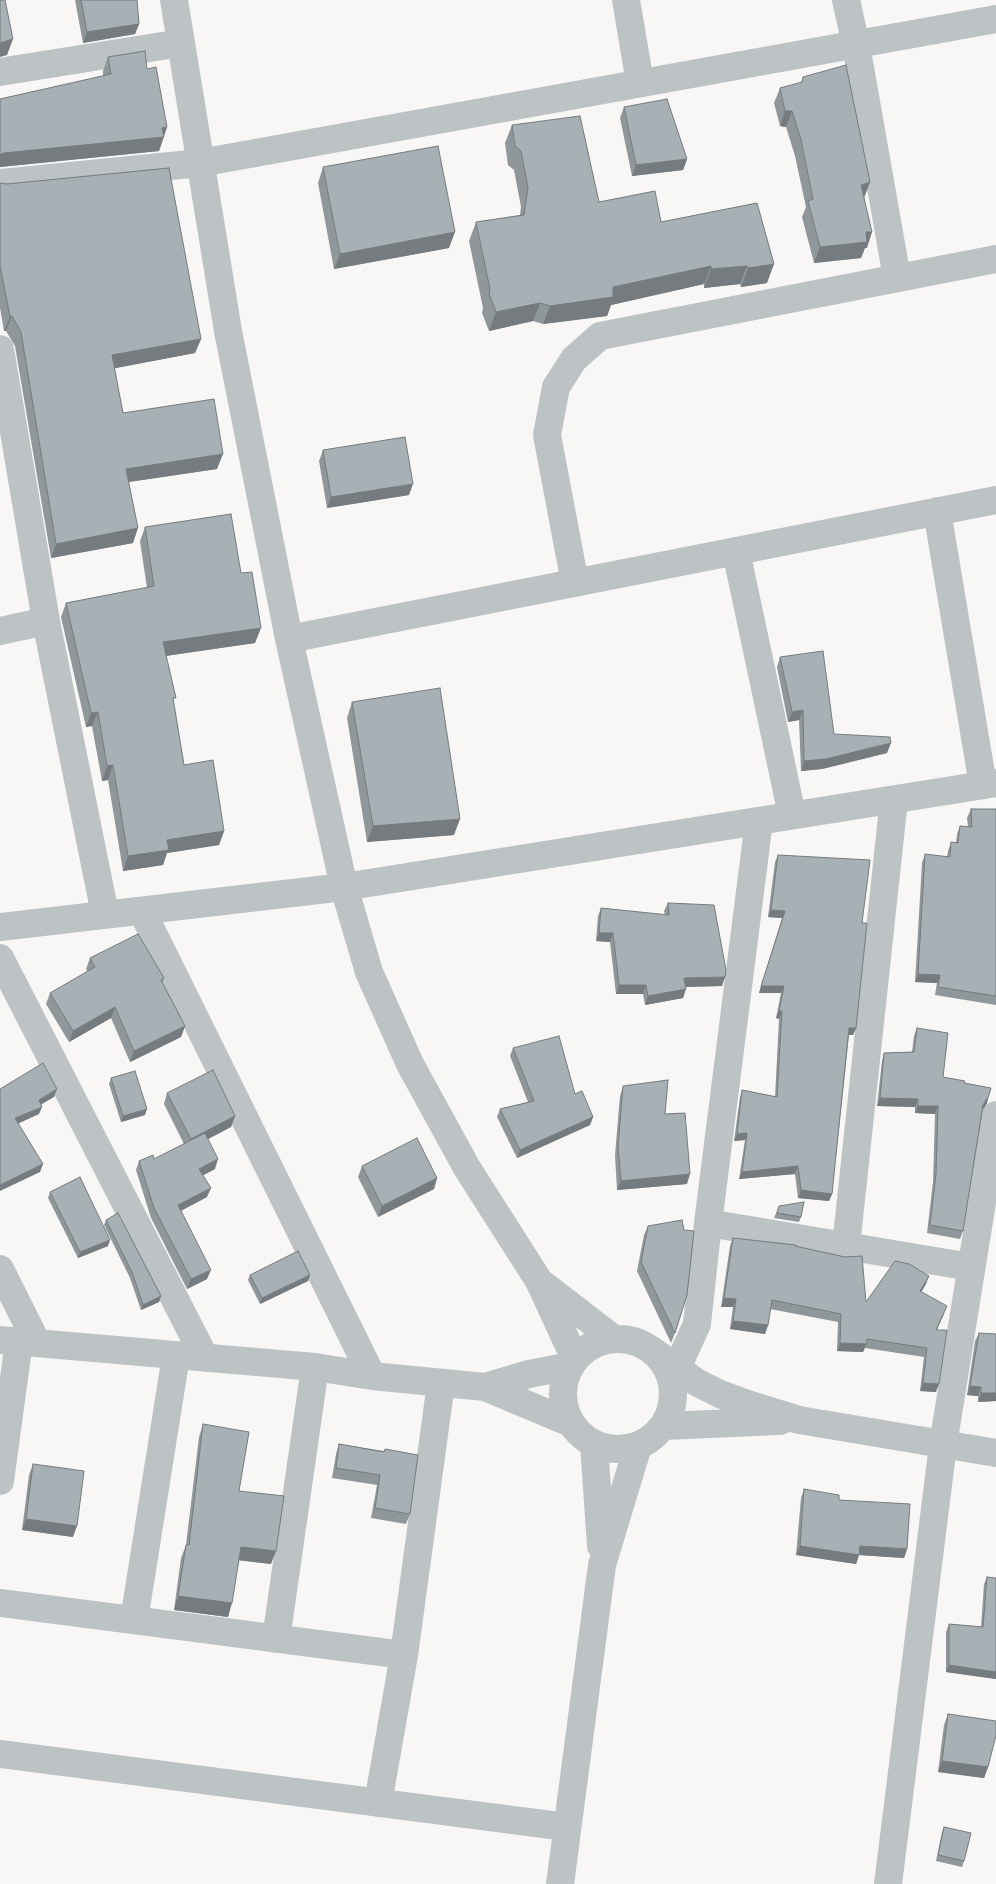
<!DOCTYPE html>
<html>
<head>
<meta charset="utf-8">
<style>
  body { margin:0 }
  canvas { display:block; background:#f8f7f5 }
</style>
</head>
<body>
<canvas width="996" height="1884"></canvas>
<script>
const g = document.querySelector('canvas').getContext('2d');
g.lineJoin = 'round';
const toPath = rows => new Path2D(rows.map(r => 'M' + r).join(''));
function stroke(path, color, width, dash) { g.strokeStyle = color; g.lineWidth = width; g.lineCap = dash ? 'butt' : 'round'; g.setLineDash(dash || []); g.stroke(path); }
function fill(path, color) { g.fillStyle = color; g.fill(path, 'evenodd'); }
stroke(toPath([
  [174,0,228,331,289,639,344,887,369,972,410,1064,467,1168,539,1281,575,1359],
  [626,0,640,83],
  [846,0,856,45,897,278],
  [0,72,181,43],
  [0,183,200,163,996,19],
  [0,349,46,621,105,914],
  [937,511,983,785],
  [736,551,792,815],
  [575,583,547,435,556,387,574,359,600,336,996,259],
  [0,631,46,621],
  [289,639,996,500],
  [142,911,372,1376],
  [0,927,344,887,996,783],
  [0,958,205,1358],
  [708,1223,759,821],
  [846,1246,894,799],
  [0,1269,37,1343],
  [544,1285,614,1339],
  '563 1394a55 55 0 1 1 110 0a55 55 0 1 1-110 0Z',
  [0,1340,315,1367,372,1376,485,1387,571,1423],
  [650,1349,696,1382,720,1394,747,1404,799,1420,996,1453],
  [677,1368,697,1324,708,1223,971,1267],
  [485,1387,529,1374,570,1366],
  [664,1426,780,1421],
  [594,1444,601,1546],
  [0,1481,19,1341],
  [0,1603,404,1655],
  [134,1620,176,1356],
  [276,1639,315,1367],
  [0,1754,567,1827],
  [378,1803,404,1655,441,1383],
  [560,1884,602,1565,638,1446],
  [888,1884,943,1445,996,1115]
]), '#bdc3c5', 28);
fill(toPath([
  [75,0,137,0,139,24,135,34,83,43],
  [108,57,147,69,167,127,159,151,0,167,0,99,103,76,103,71],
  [803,77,864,198,867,248,865,248,861,258,814,263,802,217,806,207,795,156,786,127,780,126,774,103,780,88,801,83],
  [624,107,687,159,683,170,632,176,620,118],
  [512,125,599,202,661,222,757,203,767,283,741,287,740,284,704,288,704,284,611,305,607,316,543,324,533,321,489,331,482,313,483,308,469,241,476,222,520,215,521,207,514,170,508,165,505,143],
  [323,167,449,248,334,269,318,183],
  [0,183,201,339,195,353,114,368,123,413,217,469,129,482,133,543,51,558,15,346,6,331,4,331,0,308],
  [323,450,409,495,327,508,319,461],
  [145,527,241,573,255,643,166,656,184,765,224,831,219,845,167,853,163,865,123,871,108,780,102,781,92,726,86,727,61,617,66,603,147,588,140,541],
  [780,657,834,734,887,753,822,769,801,771,799,720,788,722,777,667],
  [352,702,454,835,367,842,347,718],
  [971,809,996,809,996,1005,935,995,937,983,915,982,922,863,925,854,947,857,948,851,951,842,956,843,957,834,960,826,968,826,967,818],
  [778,855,862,923,856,1028,853,1035,849,1035,832,1194,829,1201,798,1198,795,1174,739,1179,745,1140,734,1141,740,1097,742,1090,775,1097,779,1019,776,1018,781,993,759,993,782,918,768,917,775,862],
  [668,903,725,977,722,986,686,987,683,998,645,1005,643,994,616,994,610,942,596,941,598,916,601,908,665,915,664,911],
  [90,958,164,978,162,984,185,1026,181,1037,130,1062,111,1018,69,1042,46,1004,50,993,88,972,86,969],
  [917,1028,943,1077,964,1083,987,1103,983,1109,963,1231,960,1239,927,1233,933,1182,935,1114,915,1113,915,1107,877,1106,882,1061,884,1053,912,1052,914,1036],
  [513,1048,575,1094,593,1117,590,1125,517,1158,497,1117,500,1109,528,1102,510,1056],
  [111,1078,145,1115,121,1122,109,1084],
  [623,1086,665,1114,687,1184,617,1190,615,1155,620,1096],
  [167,1093,235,1116,231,1127,208,1139,215,1169,203,1175,207,1197,181,1211,207,1279,187,1289,151,1218,136,1170,139,1161,154,1159,184,1144,164,1104],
  [362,1166,437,1178,434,1189,378,1217,358,1177],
  [50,1192,108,1246,78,1258,48,1198],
  [779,1206,801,1217,799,1222,774,1218],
  [106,1220,161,1296,159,1302,141,1310,130,1278,104,1225],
  [648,1226,675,1333,671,1343,637,1271,644,1235],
  [733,1238,795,1246,866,1302,926,1284,921,1292,944,1314,937,1330,936,1392,920,1391,924,1357,865,1348,863,1352,837,1351,838,1322,770,1309,768,1325,765,1334,730,1329,733,1307,721,1307,730,1246],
  [250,1275,310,1275,308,1281,260,1304,248,1280],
  [979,1333,996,1401,978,1402,978,1396,967,1395,975,1341],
  [203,1424,239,1491,271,1564,239,1560,228,1617,174,1610,181,1558,186,1545,199,1437],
  [339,1444,384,1451,385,1449,410,1514,406,1524,371,1518,377,1485,332,1478,336,1454],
  [33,1464,73,1537,22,1530,29,1475],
  [804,1489,839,1500,907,1549,904,1558,859,1555,856,1564,796,1555,801,1498],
  [987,1577,996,1578,996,1679,946,1672,946,1632,949,1624,981,1627,984,1584],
  [948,1714,988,1767,984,1778,938,1772,944,1725],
  [944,1827,964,1861,962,1867,936,1861,942,1832]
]), '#90979b');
fill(toPath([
  [139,24,135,34,83,43,87,32],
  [13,39,7,55,0,57,0,43],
  [785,111,792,111,786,127,780,126],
  [167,127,159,151,0,167,0,155,4,153],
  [687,159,683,170,632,176,636,165],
  [870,182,864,198,861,185],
  [455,232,449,248,334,269,340,254],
  [866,232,872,232,867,248,865,248,861,258,814,263,820,247],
  [774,264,767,283,741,287,748,268],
  [711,266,704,284,611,305,607,316,543,324,550,306,613,287],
  [747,266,740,284,704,288,711,269],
  [540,303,533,321,489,331,496,312],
  [12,316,6,331,4,331,10,317],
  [201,339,195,353,106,370,112,355],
  [223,454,217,469,121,483,126,469],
  [413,484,409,495,327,508,331,497],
  [138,528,133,543,51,558,56,544],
  [261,628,255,643,158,657,163,642],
  [803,710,799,720,788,722,792,712],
  [98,712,92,726,86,727,91,713],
  [891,743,887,753,822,769,801,771,804,761],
  [113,765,108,780,102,781,107,766],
  [460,819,454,835,367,842,373,826],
  [224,831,219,845,167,853,163,865,123,871,128,856,167,840],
  [771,910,785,911,782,918,768,917],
  [599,933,613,933,610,942,596,941],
  [918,974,940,975,937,983,915,982],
  [725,977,722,986,681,987,684,978],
  [619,985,646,985,643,994,616,994],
  [761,986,784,986,781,993,759,993],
  [686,989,683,998,645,1005,648,996],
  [115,1007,111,1018,69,1042,73,1031],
  [779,1011,782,1011,779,1019,776,1018],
  [185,1026,181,1037,130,1062,134,1051],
  [849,1028,856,1028,853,1035,847,1035],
  [57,1089,54,1097,37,1107,39,1100],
  [989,1095,987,1103,981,1113,983,1105],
  [880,1098,918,1099,915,1107,877,1106],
  [918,1106,938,1106,935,1114,915,1113],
  [42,1107,39,1114,13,1126,15,1118],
  [147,1109,145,1115,121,1122,123,1116],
  [235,1116,231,1127,187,1150,191,1139],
  [593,1117,590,1125,517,1158,520,1150],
  [747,1133,745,1140,734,1141,737,1134],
  [218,1159,215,1169,196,1179,199,1169],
  [43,1164,40,1172,0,1191,0,1185],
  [798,1166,795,1174,739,1179,742,1172],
  [690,1174,687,1184,617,1190,621,1181],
  [437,1178,434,1189,378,1217,382,1206],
  [211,1188,207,1197,174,1214,178,1205],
  [801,1190,832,1194,829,1201,798,1198],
  [110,1240,108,1246,78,1258,80,1252],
  [211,1270,207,1279,187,1289,191,1279],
  [310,1275,308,1281,260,1304,262,1298],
  [929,1276,926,1284,917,1299,920,1291],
  [161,1296,159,1302,141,1310,143,1305],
  [724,1298,736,1299,733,1307,721,1307],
  [733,1321,768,1325,765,1334,730,1329],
  [840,1343,866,1344,863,1352,837,1351],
  [923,1383,939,1384,936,1392,920,1391],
  [970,1386,981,1387,978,1396,967,1395],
  [981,1393,996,1393,996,1401,978,1402],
  [26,1519,77,1526,73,1537,22,1530],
  [800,1546,860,1546,907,1549,904,1558,859,1555,856,1564,796,1555],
  [241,1547,276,1551,271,1564,236,1560],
  [178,1596,232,1603,228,1617,174,1610],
  [949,1665,996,1672,996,1679,946,1672],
  [942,1761,988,1767,984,1778,938,1772]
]), '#757b7e');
const building = toPath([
  [0,0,5,0,13,39,0,43,0,0],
  [81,0,137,0,139,24,87,32,81,0],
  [145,51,147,69,156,67,167,127,162,128,164,137,4,153,0,155,0,99,111,74,108,57,145,51],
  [846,65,870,182,861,185,872,232,866,232,867,242,820,247,808,201,813,199,801,140,792,111,785,111,780,88,802,82,803,77,846,65],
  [667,99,687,159,636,165,624,107,667,99],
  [580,116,599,202,655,191,661,222,757,203,774,264,748,268,747,266,711,269,711,266,613,287,613,297,550,306,540,303,496,312,489,294,490,289,476,222,524,215,528,188,521,151,515,146,512,125,580,116],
  [438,146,455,232,340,254,323,167,438,146],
  [169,168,201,339,112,355,123,413,214,399,223,454,126,469,138,528,56,544,21,332,12,316,10,317,0,265,0,183,7,184,169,168],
  [405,437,413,484,331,497,323,450,405,437],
  [231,514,241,573,252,572,261,628,163,642,176,698,173,698,184,765,213,760,224,831,167,840,169,850,128,856,113,765,107,766,98,712,91,713,66,603,154,586,145,527,231,514],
  [823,651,834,734,890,737,891,743,826,759,804,761,803,710,792,712,780,657,823,651],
  [440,688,460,819,373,826,352,702,440,688],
  [971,809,996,809,996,996,938,987,940,975,918,974,925,854,950,857,951,842,958,843,960,826,972,827,971,809],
  [778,855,870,860,862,923,867,923,856,1028,849,1028,832,1194,801,1190,798,1166,742,1172,747,1133,737,1134,742,1090,777,1097,782,1011,779,1011,784,986,761,986,785,911,771,910,778,855],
  [668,903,714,905,726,970,725,977,684,978,686,989,648,996,646,985,619,985,613,933,599,933,601,908,669,915,668,903],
  [138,934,164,978,161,980,185,1026,134,1051,115,1007,73,1031,50,993,95,967,90,958,138,934],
  [917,1028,948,1033,943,1077,965,1081,964,1083,991,1088,989,1095,983,1105,963,1231,930,1225,936,1174,938,1106,918,1106,918,1099,880,1098,884,1053,914,1052,917,1028],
  [559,1036,575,1094,582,1091,593,1117,520,1150,500,1109,534,1101,513,1048,559,1036],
  [43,1063,57,1089,39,1100,42,1107,15,1118,43,1164,0,1185,0,1089,43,1063],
  [213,1070,235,1116,191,1139,167,1093,213,1070],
  [135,1071,147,1109,123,1116,111,1078,135,1071],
  [668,1080,665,1114,685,1113,690,1174,621,1181,618,1146,623,1086,668,1080],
  [205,1133,218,1159,199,1169,211,1188,178,1205,211,1270,191,1279,154,1208,139,1161,153,1155,154,1159,205,1133],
  [417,1138,437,1178,382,1206,362,1166,417,1138],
  [80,1177,110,1240,80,1252,50,1192,80,1177],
  [804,1202,801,1217,777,1213,779,1206,804,1202],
  [118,1213,161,1296,143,1305,132,1272,106,1220,118,1213],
  [682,1220,684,1230,694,1231,687,1295,675,1333,641,1262,648,1226,682,1220],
  [733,1238,796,1245,795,1246,845,1257,862,1256,866,1302,895,1261,909,1264,929,1276,920,1291,947,1306,936,1330,947,1330,939,1384,923,1383,927,1348,867,1339,866,1344,840,1343,841,1314,772,1300,768,1325,733,1321,736,1299,724,1298,733,1238],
  [298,1251,310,1275,262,1298,250,1275,298,1251],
  [979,1333,996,1334,996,1393,981,1393,981,1387,970,1386,979,1333],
  [203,1424,249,1432,239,1491,284,1496,276,1551,241,1547,232,1603,178,1596,186,1545,189,1545,203,1424],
  [339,1444,384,1452,385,1449,418,1455,410,1514,375,1508,380,1475,336,1468,339,1444],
  [33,1464,84,1471,77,1526,26,1519,33,1464],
  [804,1489,839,1495,839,1500,910,1504,907,1549,860,1546,859,1555,800,1546,804,1489],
  [987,1577,996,1578,996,1672,949,1665,949,1624,983,1627,987,1577],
  [948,1714,996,1721,996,1735,988,1767,942,1761,948,1714],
  [944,1827,971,1833,964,1861,938,1855,944,1827]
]);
fill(building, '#a7b0b4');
stroke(building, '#757b7e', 1);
</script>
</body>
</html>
